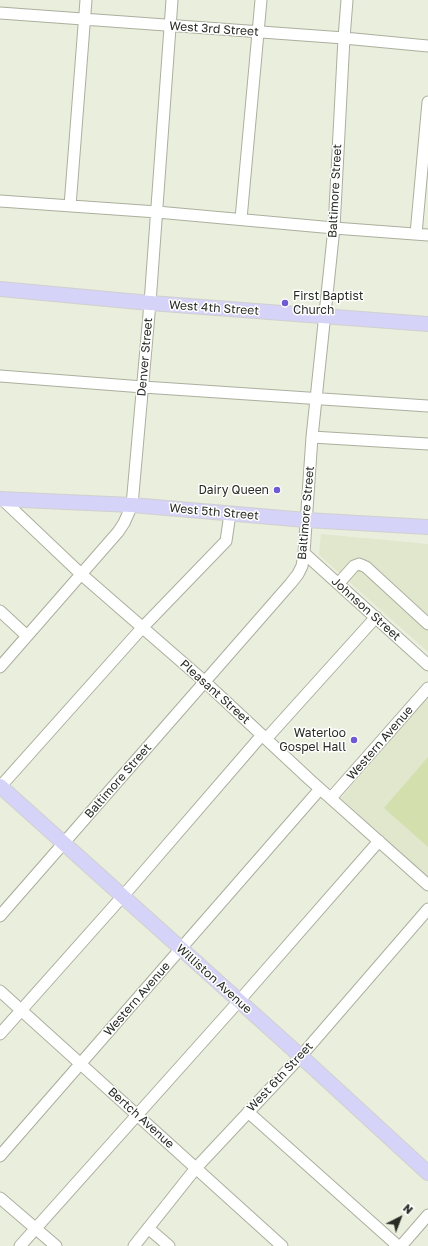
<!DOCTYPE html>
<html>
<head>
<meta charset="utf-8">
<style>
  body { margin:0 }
  #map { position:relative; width:428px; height:1246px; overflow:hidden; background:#eaeedc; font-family:"Golos Text",sans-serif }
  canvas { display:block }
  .north { position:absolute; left:380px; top:1198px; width:40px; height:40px; -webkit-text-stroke:3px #fff; paint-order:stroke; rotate:42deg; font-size:11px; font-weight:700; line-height:16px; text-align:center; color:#292b24 }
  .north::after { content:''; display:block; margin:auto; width:14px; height:18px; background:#292b24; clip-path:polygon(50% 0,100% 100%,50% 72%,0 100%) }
</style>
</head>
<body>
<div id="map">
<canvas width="428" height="1246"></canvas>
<div class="north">N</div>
</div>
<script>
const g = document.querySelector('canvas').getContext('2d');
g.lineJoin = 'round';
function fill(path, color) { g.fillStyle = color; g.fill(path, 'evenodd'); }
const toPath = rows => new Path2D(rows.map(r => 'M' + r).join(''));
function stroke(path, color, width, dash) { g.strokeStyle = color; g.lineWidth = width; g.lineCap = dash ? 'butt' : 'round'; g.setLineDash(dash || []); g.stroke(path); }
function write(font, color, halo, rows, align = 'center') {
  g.font = font + ' "Golos Text",sans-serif'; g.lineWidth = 3; g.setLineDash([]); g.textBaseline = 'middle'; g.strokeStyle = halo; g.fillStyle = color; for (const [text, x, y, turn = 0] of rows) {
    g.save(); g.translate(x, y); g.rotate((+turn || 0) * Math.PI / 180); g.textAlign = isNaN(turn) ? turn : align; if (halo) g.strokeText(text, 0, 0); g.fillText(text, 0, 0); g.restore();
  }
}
fill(toPath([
  [321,534,428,544,428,652,319,555],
  [428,696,428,877,341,798]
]), '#e0e7cd');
fill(toPath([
  [428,757,428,847,384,808]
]), '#d4dfae');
const minor = toPath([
  [0,13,344,38,428,46],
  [0,201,157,212,334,228,428,235],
  [70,206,86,0],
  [241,219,261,0],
  [416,234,428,102],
  [0,376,143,387,428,406],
  [312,437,428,444],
  [2,499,81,574,205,682,309,779,428,885],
  [304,553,428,665],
  [338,584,354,566,359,564,366,567,428,624],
  [0,611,27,636],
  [0,667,118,532,124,523,132,505,150,303,172,0],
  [266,739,376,617],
  [0,787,142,628,226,541,230,514],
  [331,798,428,688],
  [0,916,291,583,298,574,302,566,304,553,312,437,334,228,344,38,347,0],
  [0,991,282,1246],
  [0,1034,130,888,262,735],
  [248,1112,398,1246],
  [0,1156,320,789],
  [0,1198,56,1246],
  [148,1228,169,1246],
  [20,1246,239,1001,379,841],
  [134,1246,196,1168,301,1056,428,909],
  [401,1246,428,1215]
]);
const major = toPath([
  [0,289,150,303,428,324],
  [0,499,132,505,306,520,428,527],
  [0,786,306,1061,428,1173]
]);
stroke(minor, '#abaf9e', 13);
stroke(major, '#d0d0cf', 16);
stroke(minor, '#fff', 11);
stroke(major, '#d5d3f7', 14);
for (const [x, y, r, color] of [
  [285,303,4,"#705ad4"],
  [277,490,4,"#705ad4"],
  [354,740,4,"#705ad4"]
]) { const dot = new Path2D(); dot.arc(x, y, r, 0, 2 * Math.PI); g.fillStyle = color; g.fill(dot); stroke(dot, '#fff', 1.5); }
write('12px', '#292b24', '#fff', [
  ["West 3rd Street",214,29,4],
  ["Baltimore Street",335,191,-87],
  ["West 4th Street",214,308,4],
  ["Denver Street",145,357,-85],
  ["West 5th Street",214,512,5],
  ["Baltimore Street",306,513,-85],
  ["Johnson Street",366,609,42],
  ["Pleasant Street",215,692,42],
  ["Western Avenue",380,743,-49],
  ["Baltimore Street",118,781,-49],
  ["Williston Avenue",214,979,42],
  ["Western Avenue",137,999,-49],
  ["West 6th Street",280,1077,-47],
  ["Bertch Avenue",141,1118,42]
]);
write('12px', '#292b24', '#fff', [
  ["First Baptist",293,296,"left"],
  ["Church",293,310,"left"],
  ["Dairy Queen",269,490],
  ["Waterloo",346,733],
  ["Gospel Hall",346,747]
], 'right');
</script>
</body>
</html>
